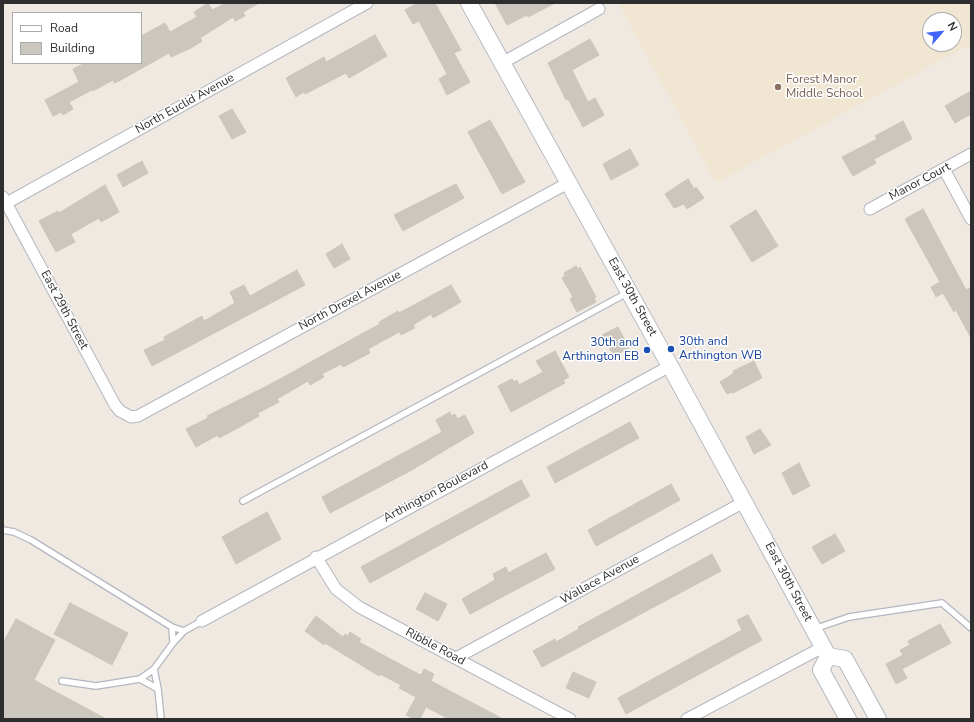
<!DOCTYPE html>
<html>
<head>
<meta charset="utf-8">
<style>
  body { margin:0 }
  #map { position:relative; width:974px; height:722px; overflow:hidden; background:#efe9e1; font-family:"Nunito Sans",sans-serif }
  canvas { display:block }
  .frame { position:absolute; inset:0; border:4px solid #2e2e2e; pointer-events:none }
  .legend { position:absolute; left:12px; top:12px; width:130px; height:52px; box-sizing:border-box; background:#fff; border:1px solid #ababab; margin:0; padding:5px 7px; list-style:none; font-size:12px; color:#2e2e2e }
  .legend li { display:flex; align-items:center; gap:8px; height:20px }
  .legend b { width:20px; border:1px solid #ababab }
  .north { position:absolute; left:922px; top:12px; width:40px; height:40px; box-sizing:border-box; background:#fff; border:1px solid #ababab; border-radius:50%; rotate:62deg; font-size:11px; font-weight:700; line-height:16px; text-align:center; color:#2e2e2e }
  .north::after { content:''; display:block; margin:auto; width:14px; height:18px; background:#4264fb; clip-path:polygon(50% 0,100% 100%,50% 72%,0 100%) }
</style>
</head>
<body>
<div id="map">
<canvas width="974" height="722"></canvas>
<div class="frame"></div>
<ul class="legend">
<li><b style="height:5px;background:#fff"></b>Road</li>
<li><b style="height:11px;background:#cbc7bf"></b>Building</li>
</ul>
<div class="north">N</div>
</div>
<script>
const g = document.querySelector('canvas').getContext('2d');
g.lineJoin = 'round';
function fill(path, color) { g.fillStyle = color; g.fill(path, 'evenodd'); }
const toPath = rows => new Path2D(rows.map(r => 'M' + r).join(''));
function stroke(path, color, width, dash) { g.strokeStyle = color; g.lineWidth = width; g.lineCap = dash ? 'butt' : 'round'; g.setLineDash(dash || []); g.stroke(path); }
function write(font, color, halo, rows, align = 'center') {
  g.font = font + ' "Nunito Sans",sans-serif'; g.lineWidth = 3; g.setLineDash([]); g.textBaseline = 'middle'; g.strokeStyle = halo; g.fillStyle = color; for (const [text, x, y, turn = 0] of rows) {
    g.save(); g.translate(x, y); g.rotate((+turn || 0) * Math.PI / 180); g.textAlign = isNaN(turn) ? turn : align; if (halo) g.strokeText(text, 0, 0); g.fillText(text, 0, 0); g.restore();
  }
}
fill(toPath([
  [618,3,971,3,971,44,716,183],
  [930,20,954,20,954,44,930,44]
]), '#f0e6d1');
const building = toPath([
  [208,3,212,10,226,3,259,3,243,12,245,16,235,21,233,17,200,38,202,41,191,48,171,57,169,53,119,81,114,83,113,80,93,91,92,90,69,102,73,109,63,115,61,112,53,116,45,100,79,82,73,69,85,63,141,63,141,36,165,23,170,32,197,17,194,12,208,3],
  [417,3,435,3,461,50,454,53,470,82,447,95,439,79,447,74,419,21,413,24,405,10,417,3],
  [495,3,555,3,528,17,527,15,507,25,495,3],
  [375,35,387,56,349,78,346,73,305,94,304,92,296,97,286,78,324,57,326,62,375,35],
  [590,39,599,55,572,70,588,102,595,98,604,115,583,127,568,99,566,100,548,63,590,39],
  [971,91,971,114,955,123,945,106,971,91],
  [232,109,246,132,232,139,219,116,232,109],
  [490,120,525,182,502,194,468,132,490,120],
  [903,121,912,139,874,159,876,163,853,176,842,157,877,139,875,136,903,121],
  [630,149,639,165,611,180,603,164,630,149],
  [142,161,148,173,123,187,117,175,142,161],
  [688,179,694,189,696,187,704,198,687,209,684,204,674,208,665,194,688,179],
  [456,184,464,198,403,231,394,215,456,184],
  [105,185,119,212,101,222,99,218,71,234,75,242,56,252,39,221,58,211,59,213,105,185],
  [923,209,966,290,971,287,971,338,956,310,954,312,943,293,936,297,931,287,940,282,905,219,923,209],
  [756,210,778,246,752,262,730,226,756,210],
  [342,244,350,259,334,268,326,254,342,244],
  [576,266,578,269,580,267,596,297,594,298,596,302,577,312,570,299,573,297,562,278,565,276,564,273,576,266],
  [297,270,305,285,152,366,144,350,165,340,164,337,202,316,204,321,235,303,230,292,244,285,250,296,297,270],
  [451,285,461,302,433,318,431,314,413,325,415,328,401,335,399,332,368,349,370,353,343,367,341,364,322,374,324,377,310,385,308,381,277,399,279,402,258,413,259,416,236,429,219,438,218,435,196,447,186,429,208,418,207,416,269,385,367,331,380,324,379,322,398,311,399,313,451,285],
  [618,327,629,348,614,356,602,335,618,327],
  [555,351,569,377,563,380,565,383,511,412,498,386,512,379,514,382,517,380,519,385,543,372,536,361,555,351],
  [754,361,762,378,733,393,732,392,727,394,720,382,734,373,733,371,754,361],
  [450,412,451,416,455,414,457,419,465,415,474,433,410,471,330,513,322,497,442,432,436,420,450,412],
  [630,422,639,438,555,483,547,467,630,422],
  [760,429,771,445,754,454,746,437,760,429],
  [799,463,810,486,793,495,782,473,799,463],
  [521,480,530,496,370,583,361,567,521,480],
  [671,484,680,500,596,546,588,530,671,484],
  [267,512,281,539,236,564,222,537,267,512],
  [835,534,845,551,822,564,812,547,835,534],
  [546,553,555,569,470,614,462,599,495,580,493,574,506,567,508,573,546,553],
  [712,554,721,571,542,667,533,651,555,639,556,642,579,629,578,627,712,554],
  [425,593,447,604,438,621,416,609,425,593],
  [70,603,128,633,112,665,54,634,70,603],
  [748,615,762,640,626,714,618,698,742,630,737,620,748,615],
  [316,616,343,637,345,634,348,636,350,632,361,639,359,642,409,669,421,675,424,669,434,674,431,681,503,719,449,719,426,707,420,719,414,719,406,715,416,697,399,688,401,685,380,674,379,676,325,643,324,645,305,631,316,616],
  [16,619,55,640,34,680,106,719,3,719,3,643,16,619],
  [940,624,951,643,902,669,907,678,896,684,886,664,903,655,900,650,910,645,908,641,940,624],
  [573,672,596,682,589,698,566,688,573,672]
]);
fill(building, '#cbc7bf');
stroke(building, '#cbc5ba', 1);
const service = toPath([
  [243,501,627,293],
  [3,530,14,532,31,540,172,627],
  [814,629,849,617,942,603,971,628],
  [184,631,173,643,172,627,184,631,202,621],
  [154,669,140,679,158,689,154,669,173,643],
  [62,681,96,686,140,679],
  [158,689,161,719]
]);
const minor = toPath([
  [502,63,599,9],
  [944,169,971,219],
  [3,197,115,405,120,411,131,417,138,416,568,183],
  [3,205,367,3],
  [870,209,971,154],
  [316,557,336,589,359,607,570,719],
  [202,621,670,366],
  [456,658,744,502],
  [687,719,823,647]
]);
const secondary = toPath([
  [469,3,670,366,828,656],
  [828,656,845,659,878,719],
  [828,656,821,670,848,719]
]);
stroke(service, '#b4b7c1', 8);
stroke(minor, '#b4b7c1', 13);
stroke(secondary, '#b4b7c1', 18);
stroke(service, '#fff', 5.5);
stroke(minor, '#fff', 11);
stroke(secondary, '#fff', 16);
for (const [x, y, r, color] of [
  [778,87,4,"#8d6e63"],
  [671,349,4,"#1a4fb4"],
  [647,350,4,"#1a4fb4"]
]) { const dot = new Path2D(); dot.arc(x, y, r, 0, 2 * Math.PI); g.fillStyle = color; g.fill(dot); stroke(dot, '#fff', 1.5); }
write('12px', '#785e54', '#fff', [
  ["Forest Manor",786,80],
  ["Middle School",786,94]
], 'left');
write('12px', '#2e2e2e', '#fff', [
  ["North Euclid Avenue",185,104,-29],
  ["Manor Court",920,182,-28],
  ["East 30th Street",632,297,61],
  ["North Drexel Avenue",350,301,-28],
  ["East 29th Street",64,310,62],
  ["Arthington Boulevard",436,492,-28],
  ["Wallace Avenue",600,580,-29],
  ["East 30th Street",788,582,62],
  ["Ribble Road",435,647,28]
]);
write('12px', '#164399', '#fff', [
  ["30th and",679,342],
  ["Arthington WB",679,356],
  ["30th and",639,343,"right"],
  ["Arthington EB",639,357,"right"]
], 'left');
</script>
</body>
</html>
